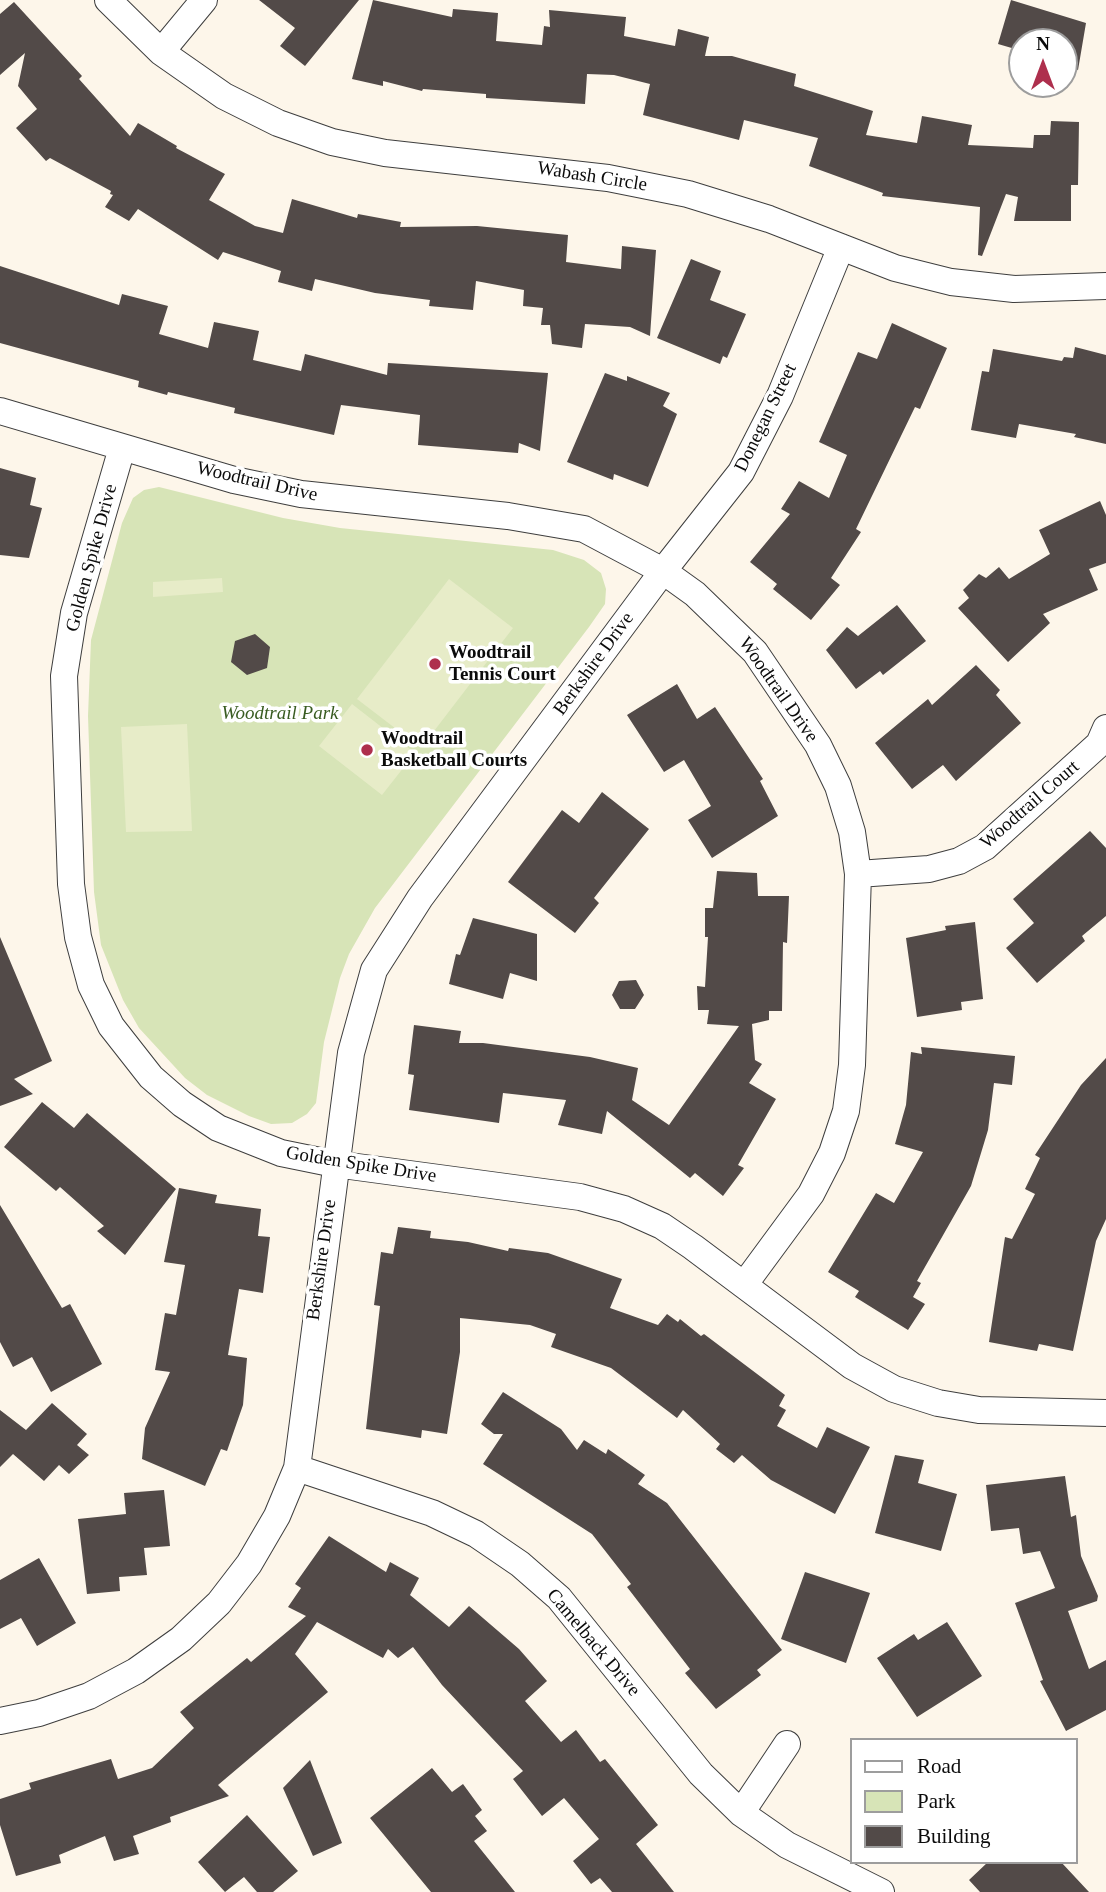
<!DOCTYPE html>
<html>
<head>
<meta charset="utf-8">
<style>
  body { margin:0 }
  #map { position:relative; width:1106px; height:1892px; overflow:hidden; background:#fdf6ea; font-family:Georgia,serif }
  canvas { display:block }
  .legend { position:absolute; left:850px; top:1738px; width:228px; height:126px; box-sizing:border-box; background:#fff; border:2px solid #9d9d9d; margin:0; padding:9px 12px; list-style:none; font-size:21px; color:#0b0b0b }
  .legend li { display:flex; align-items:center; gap:14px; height:35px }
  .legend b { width:35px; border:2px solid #9d9d9d }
  .north { position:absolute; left:1008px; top:28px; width:70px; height:70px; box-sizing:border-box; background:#fff; border:2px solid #9d9d9d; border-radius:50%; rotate:0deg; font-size:19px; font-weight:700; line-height:28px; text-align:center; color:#0b0b0b }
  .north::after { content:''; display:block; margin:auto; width:24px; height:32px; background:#ae2f4d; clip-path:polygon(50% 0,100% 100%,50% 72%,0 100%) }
</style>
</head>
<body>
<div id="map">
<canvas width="1106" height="1892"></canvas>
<ul class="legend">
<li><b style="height:9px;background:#fff"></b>Road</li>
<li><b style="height:19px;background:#d7e4b7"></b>Park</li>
<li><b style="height:19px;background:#524a48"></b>Building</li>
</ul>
<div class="north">N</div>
</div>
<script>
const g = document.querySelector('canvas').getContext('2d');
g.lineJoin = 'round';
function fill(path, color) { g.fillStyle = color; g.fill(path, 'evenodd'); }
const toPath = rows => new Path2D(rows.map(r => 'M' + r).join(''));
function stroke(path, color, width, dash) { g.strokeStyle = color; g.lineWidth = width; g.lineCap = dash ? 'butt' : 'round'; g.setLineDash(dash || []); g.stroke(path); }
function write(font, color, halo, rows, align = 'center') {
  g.font = font + ' Georgia,serif'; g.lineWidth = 7; g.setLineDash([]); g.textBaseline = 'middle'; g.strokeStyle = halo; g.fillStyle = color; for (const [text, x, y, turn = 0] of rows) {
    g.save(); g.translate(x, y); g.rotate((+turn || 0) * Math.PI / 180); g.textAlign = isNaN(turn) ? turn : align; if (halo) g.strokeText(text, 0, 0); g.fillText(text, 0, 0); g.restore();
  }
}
fill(toPath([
  [159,487,283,518,340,528,553,550,584,560,601,573,606,589,605,604,589,627,375,908,349,954,340,978,324,1042,316,1103,307,1114,292,1123,271,1124,249,1116,207,1095,185,1078,139,1028,123,1000,101,945,94,892,88,716,91,640,122,523,133,498,144,490]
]), '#d7e4b7');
fill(toPath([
  [222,578,223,592,153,597,153,582],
  [449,579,513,628,421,748,357,699],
  [352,704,415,753,382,795,319,746],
  [187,724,192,831,126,832,121,727]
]), '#e7ecc8');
fill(toPath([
  [259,0,359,0,305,66,280,46,295,28],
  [373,0,452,17,453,9,498,13,496,41,542,45,544,26,550,27,549,10,626,17,624,36,675,46,678,29,709,37,705,56,732,56,796,74,794,86,873,111,866,135,917,143,922,116,972,125,968,145,1033,148,1034,135,1050,135,1051,121,1079,122,1078,185,1071,185,1071,221,1014,221,1018,197,1006,194,982,256,978,255,980,207,882,196,883,193,809,166,818,138,744,120,739,140,643,115,650,84,614,75,587,74,585,104,486,98,486,94,423,89,422,91,383,81,383,86,352,79],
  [1011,0,1086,23,1078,70,1064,65,1064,42,1022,42,1022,51,998,44],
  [14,2,82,76,79,79,130,136,138,123,177,146,176,148,225,174,209,200,255,226,283,233,292,199,357,218,358,214,401,222,400,227,477,226,568,235,566,262,621,269,622,246,656,250,650,336,630,327,585,324,582,348,552,344,550,325,541,325,543,308,523,306,524,290,476,281,473,310,429,306,430,300,375,293,315,279,312,291,278,282,281,271,223,252,218,260,138,209,129,221,105,207,113,195,110,194,111,191,50,158,46,161,16,128,37,109,18,86,25,53,0,75,0,14],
  [691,259,721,271,710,300,746,314,727,358,723,356,720,364,657,338],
  [0,266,119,305,122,294,168,306,159,334,208,348,214,322,259,331,253,360,301,371,305,354,387,375,388,363,548,373,540,451,519,443,518,453,418,445,420,415,341,405,334,435,234,413,235,408,168,392,167,395,138,387,139,381,0,343],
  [892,323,947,348,920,409,915,407,856,529,861,532,831,578,840,585,811,620,773,589,777,584,750,562,790,514,781,509,799,481,829,498,847,455,819,442,858,352,877,359],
  [1075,347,1106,355,1106,444,1074,437,1076,434,1019,424,1016,438,971,430,982,371,989,372,993,349,1062,361,1064,357,1073,358],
  [605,373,627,381,627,376,670,393,663,406,677,414,648,487,614,474,613,480,567,462],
  [0,468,36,478,30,505,42,508,29,558,0,555],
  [1100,501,1106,515,1106,563,1089,569,1098,590,1043,614,1050,623,1008,662,958,608,969,598,963,590,979,574,986,578,999,567,1009,579,1050,554,1039,530],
  [897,605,926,641,883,675,880,671,856,689,826,650,847,627,858,636],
  [255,634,270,647,267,668,247,675,231,662,235,641],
  [976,665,1000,690,996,695,1021,723,956,781,943,765,912,789,875,743,928,699,932,705],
  [677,684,697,719,715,707,763,779,760,781,778,816,712,858,688,820,711,806,684,760,664,772,627,715],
  [602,792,649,829,594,898,599,903,575,933,508,882,562,810,579,823],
  [1090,831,1106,848,1106,916,1082,936,1085,941,1037,983,1006,948,1034,923,1013,899],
  [717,871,757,873,758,896,789,896,787,943,783,942,782,1011,769,1011,769,1020,752,1024,755,1060,762,1064,749,1083,776,1099,738,1165,744,1168,723,1196,695,1173,690,1178,607,1111,602,1134,558,1125,566,1100,503,1093,499,1123,409,1110,414,1075,408,1074,414,1025,461,1031,459,1043,483,1043,590,1057,638,1068,632,1100,669,1125,739,1026,707,1024,709,1010,698,1010,697,986,705,987,708,937,705,937,705,908,713,908],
  [473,918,537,934,537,981,510,973,503,999,449,984,456,954,460,955],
  [975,922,983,999,961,1002,962,1010,917,1017,906,938,946,930,945,926],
  [0,937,52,1061,14,1079,33,1094,0,1106],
  [636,980,644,995,635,1009,620,1009,612,995,619,981],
  [921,1047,1015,1056,1012,1085,994,1083,988,1130,971,1186,917,1281,921,1283,913,1297,925,1304,908,1330,855,1297,859,1291,828,1272,876,1193,894,1203,923,1152,895,1144,906,1105,911,1052,922,1054],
  [1106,1058,1106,1219,1096,1241,1073,1351,1039,1344,1037,1351,989,1342,1005,1237,1012,1239,1035,1194,1025,1189,1040,1158,1035,1155,1081,1085],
  [42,1102,74,1128,87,1113,176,1189,125,1255,97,1231,104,1226,60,1187,56,1191,4,1147],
  [179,1188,217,1195,215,1203,261,1209,258,1236,270,1237,263,1293,239,1289,228,1355,247,1358,243,1405,227,1451,221,1449,205,1486,142,1459,145,1428,170,1372,155,1370,165,1313,176,1315,185,1265,164,1262],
  [0,1205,62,1308,70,1304,102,1364,51,1392,32,1357,13,1367,0,1342],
  [398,1227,431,1231,430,1238,468,1242,508,1251,509,1248,548,1253,622,1279,610,1308,658,1325,667,1314,678,1322,680,1319,701,1336,704,1334,785,1395,779,1406,786,1410,777,1426,817,1448,827,1427,870,1447,835,1514,771,1480,742,1455,734,1463,716,1449,720,1444,683,1410,677,1418,611,1368,551,1347,556,1334,530,1325,460,1318,460,1352,447,1434,422,1430,421,1438,366,1429,380,1306,374,1305,381,1252,393,1254],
  [503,1392,561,1429,577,1450,584,1440,606,1454,608,1449,645,1475,638,1484,667,1503,782,1650,757,1670,761,1675,716,1709,685,1673,690,1669,627,1587,631,1584,592,1534,483,1464,503,1434,494,1434,481,1424],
  [52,1403,87,1434,77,1445,89,1455,69,1474,59,1465,44,1481,13,1454,0,1467,0,1410,26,1430],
  [895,1455,924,1460,918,1483,957,1494,941,1551,875,1533],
  [1065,1476,1071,1517,1076,1515,1081,1556,1098,1596,1097,1601,1068,1611,1089,1669,1106,1660,1106,1710,1066,1731,1040,1681,1043,1680,1015,1603,1055,1588,1040,1551,1023,1554,1019,1528,991,1531,986,1485],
  [164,1490,170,1546,144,1548,147,1575,119,1577,120,1591,87,1594,78,1519,126,1514,124,1493],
  [329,1536,386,1572,390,1562,419,1578,410,1595,449,1627,469,1606,519,1649,547,1681,525,1701,561,1742,576,1730,600,1762,605,1759,658,1825,636,1844,674,1892,612,1892,600,1878,591,1884,573,1861,599,1839,564,1798,542,1816,513,1779,523,1771,442,1685,413,1647,398,1658,388,1649,383,1658,317,1622,295,1654,328,1692,218,1785,229,1796,170,1817,171,1822,133,1836,139,1854,114,1861,105,1836,59,1855,61,1863,16,1876,0,1825,0,1799,31,1789,29,1783,111,1759,118,1779,152,1768,194,1728,180,1712,247,1658,251,1662,306,1616,288,1607,301,1588,295,1584],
  [39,1558,76,1623,37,1646,21,1618,0,1629,0,1580],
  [805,1572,870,1593,846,1663,781,1639],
  [947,1622,982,1676,917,1717,877,1658,914,1634,918,1640],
  [310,1760,342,1843,313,1856,283,1788],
  [432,1768,452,1792,463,1784,482,1810,475,1816,487,1831,474,1841,515,1892,431,1892,370,1818],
  [247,1815,298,1871,273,1892,257,1892,244,1877,225,1892,198,1862],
  [988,1862,1061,1862,1089,1892,980,1892,969,1880]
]), '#524a48');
const street = toPath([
  [108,0,161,52,224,96,278,123,332,142,385,153,608,178,688,194,769,219,895,268,951,282,1014,289,1106,286],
  [161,52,204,0],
  [0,411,234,480,301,494,508,516,584,529,663,571,695,594,755,652,818,745,838,786,852,832,858,874,852,1065,846,1111,832,1153,811,1194,744,1285],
  [122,448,74,613,64,676,71,884,78,937,91,985,111,1026,151,1077,182,1104,218,1128,281,1153,335,1164,580,1197,624,1209,662,1226,693,1247,852,1366,894,1389,938,1403,979,1410,1106,1413],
  [858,874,929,869,959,861,985,847,1099,744,1106,728],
  [297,1468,432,1513,476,1534,520,1564,559,1598,701,1774,741,1813,787,1845,881,1892],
  [0,1721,39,1713,89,1696,136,1671,181,1639,219,1603,249,1564,277,1516,297,1468,351,1053,374,970,420,898,663,571,741,472,780,396,841,247],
  [741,1813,787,1744]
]);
stroke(street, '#3e3e3e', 28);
stroke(street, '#fff', 26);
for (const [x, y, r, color] of [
  [435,664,7,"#ae2f4d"],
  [367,750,7,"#ae2f4d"]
]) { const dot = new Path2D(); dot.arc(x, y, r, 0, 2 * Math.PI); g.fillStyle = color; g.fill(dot); stroke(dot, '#fff', 2.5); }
write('19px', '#0b0b0b', '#fff', [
  ["Wabash Circle",592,177,9],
  ["Donegan Street",766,418,-64],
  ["Woodtrail Drive",257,482,13],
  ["Golden Spike Drive",92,558,-75],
  ["Berkshire Drive",594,664,-54],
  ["Woodtrail Drive",778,690,55],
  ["Woodtrail Court",1030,805,-41],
  ["Golden Spike Drive",361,1165,9],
  ["Berkshire Drive",322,1260,-82],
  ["Camelback Drive",593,1643,50]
]);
write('bold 19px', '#0b0b0b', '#fff', [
  ["Woodtrail",449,653],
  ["Tennis Court",449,675],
  ["Woodtrail",381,739],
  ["Basketball Courts",381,761]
], 'left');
write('italic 19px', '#395c21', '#fff', [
  ["Woodtrail Park",280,714]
]);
</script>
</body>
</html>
